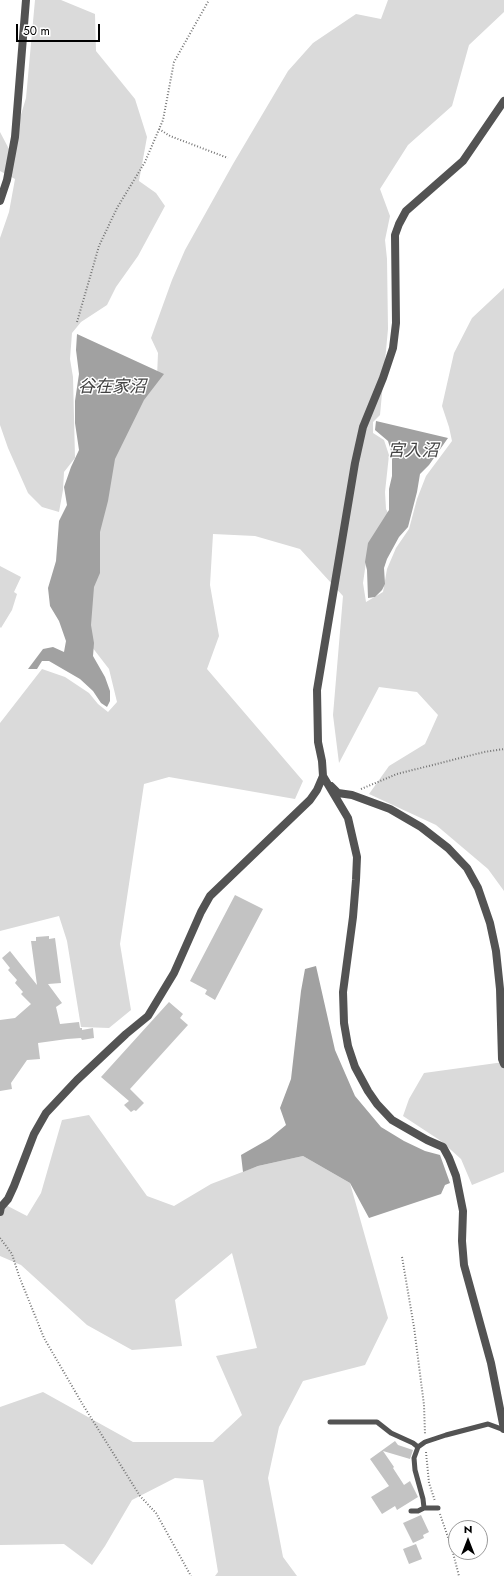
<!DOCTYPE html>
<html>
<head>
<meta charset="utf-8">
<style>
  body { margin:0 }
  #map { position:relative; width:504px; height:1576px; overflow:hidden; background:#fff; font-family:Jost,sans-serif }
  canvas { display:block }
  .north { position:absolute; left:448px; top:1520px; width:40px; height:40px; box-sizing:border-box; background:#fff; border:1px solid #999; border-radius:50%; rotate:0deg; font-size:11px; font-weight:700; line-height:16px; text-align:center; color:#000 }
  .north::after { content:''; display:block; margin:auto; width:14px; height:18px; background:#000; clip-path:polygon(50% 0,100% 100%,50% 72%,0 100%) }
  .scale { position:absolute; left:16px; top:24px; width:84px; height:18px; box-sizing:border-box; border:2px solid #000; border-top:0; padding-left:5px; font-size:12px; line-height:14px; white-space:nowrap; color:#000; -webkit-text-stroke:3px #fff; paint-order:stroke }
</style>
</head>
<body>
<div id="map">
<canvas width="504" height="1576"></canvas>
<div class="north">N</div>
<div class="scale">50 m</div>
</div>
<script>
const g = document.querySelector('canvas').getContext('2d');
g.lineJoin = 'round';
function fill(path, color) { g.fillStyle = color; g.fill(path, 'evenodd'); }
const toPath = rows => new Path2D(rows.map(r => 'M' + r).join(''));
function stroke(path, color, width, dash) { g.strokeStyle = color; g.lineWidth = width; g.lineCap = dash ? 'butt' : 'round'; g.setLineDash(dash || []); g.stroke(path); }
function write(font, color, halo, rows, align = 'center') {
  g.font = font + ' Jost,"Noto Sans JP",sans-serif'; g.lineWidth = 3; g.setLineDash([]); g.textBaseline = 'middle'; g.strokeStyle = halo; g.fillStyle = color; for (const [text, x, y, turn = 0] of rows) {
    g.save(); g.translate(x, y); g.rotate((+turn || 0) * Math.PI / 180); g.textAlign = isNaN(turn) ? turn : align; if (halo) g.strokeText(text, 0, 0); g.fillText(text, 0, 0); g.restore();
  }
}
fill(toPath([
  [35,0,61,0,95,14,96,51,135,99,147,137,139,181,156,193,165,206,138,256,116,287,107,305,81,322,72,333,70,359,73,377,75,458,64,472,63,490,59,512,42,507,28,493,8,448,0,425,0,238,9,212,15,179,0,171,0,132,10,151,26,98],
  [388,0,504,0,504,12,469,45,452,106,408,145,380,189,390,216,385,240,387,259,388,329,380,415,373,422,373,433,384,440,389,455,385,492,386,509,393,522,366,562,363,583,366,602,383,592,387,569,396,548,409,529,417,499,426,476,452,441,449,427,442,406,454,353,472,318,504,288,504,891,488,869,436,825,369,794,389,766,425,744,438,715,417,692,379,687,339,763,333,715,343,596,300,549,255,536,213,534,210,585,219,636,207,669,303,781,295,799,169,777,144,784,120,944,131,1010,109,1028,81,1027,67,941,59,916,0,931,0,723,42,669,65,677,89,693,98,704,108,712,117,702,109,669,92,647,88,622,107,454,157,377,158,353,151,338,172,280,185,250,233,164,288,71,313,43,356,14,381,19],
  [0,566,21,577,14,592,17,594,12,610,1,628,0,627],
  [504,1062,504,1172,472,1185,461,1159,441,1141,403,1116,409,1099,424,1073],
  [89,1115,147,1196,174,1206,211,1184,258,1166,303,1156,350,1183,388,1318,365,1365,303,1381,279,1427,268,1478,283,1557,297,1576,215,1576,218,1572,203,1480,175,1478,132,1500,105,1546,92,1565,64,1544,0,1545,0,1407,43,1392,133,1442,213,1442,242,1415,216,1356,257,1348,232,1253,175,1300,182,1346,132,1350,87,1325,21,1265,0,1256,0,1202,27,1216,41,1193,62,1120]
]), '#dadada');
fill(toPath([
  [77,334,164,374,144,400,115,459,108,501,100,532,100,573,94,587,91,625,94,643,93,656,105,677,110,691,110,701,107,707,101,703,93,691,80,679,49,661,42,661,37,669,28,669,43,649,53,647,64,652,66,641,59,621,50,606,48,588,56,561,59,521,67,505,64,487,71,467,79,450,75,423,75,401,79,374,76,350],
  [376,421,448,438,429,465,420,474,417,492,408,527,399,537,387,559,384,568,385,584,382,590,375,597,368,598,367,570,365,562,368,543,389,510,389,489,392,476,392,454,388,441,375,430],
  [316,966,335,1050,355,1096,381,1127,404,1141,425,1151,440,1155,450,1183,445,1185,441,1194,369,1218,350,1183,303,1156,258,1166,243,1172,241,1155,269,1139,286,1125,280,1108,291,1079,301,991,305,969]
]), '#a1a1a1');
fill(toPath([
  [235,895,263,909,215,1000,205,994,207,990,190,981],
  [49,936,49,939,55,938,61,983,48,984,62,1003,56,1007,60,1024,79,1022,80,1028,82,1028,82,1030,93,1028,94,1038,82,1040,81,1038,67,1039,38,1043,40,1059,27,1060,11,1083,12,1089,0,1091,0,1020,15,1018,31,1004,21,994,23,992,15,983,17,980,8,970,10,968,2,958,10,951,37,985,31,941,36,941,36,937],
  [169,1002,183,1014,180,1018,188,1025,130,1089,144,1103,136,1111,134,1110,131,1112,124,1105,129,1101,101,1077],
  [395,1441,398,1445,413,1450,410,1459,383,1451,394,1467,393,1468,404,1485,410,1481,418,1497,397,1510,395,1506,382,1514,371,1497,389,1486,370,1459],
  [421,1515,429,1532,423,1535,424,1538,413,1543,403,1523],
  [416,1544,422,1559,409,1564,403,1549]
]), '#c3c3c3');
stroke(toPath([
  [159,129,170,136,228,158],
  [77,322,99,246,117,208,145,162,163,120,174,62,209,0],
  [361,789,397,774,484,752,504,749],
  [0,1238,12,1254,19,1276,44,1338,83,1405,140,1496,156,1513,191,1576],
  [402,1257,414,1327,424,1405,425,1434],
  [426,1452,429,1483,435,1501],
  [440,1514,452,1549,459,1576]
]), '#757575', 2, [1, 2]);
stroke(toPath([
  [330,1422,377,1422,391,1433,413,1443,418,1447,425,1442,446,1435,488,1424,504,1430],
  [418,1447,414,1458,415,1470,423,1499,424,1508],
  [411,1511,418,1511,424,1508,438,1508]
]), '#535353', 5);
stroke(toPath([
  [0,201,7,180,15,137,26,0],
  [323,776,348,818,357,857,356,880,353,917,343,992,344,1023,348,1046,355,1067,368,1091,377,1104,392,1120,427,1140,443,1147,449,1158,456,1176,463,1211,462,1241,464,1265,491,1363,504,1429],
  [331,786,338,793,352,795,390,809,421,827,448,848,467,868,478,888,490,923,496,951,500,989,502,1059,504,1064],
  [0,1212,1,1207,8,1199,14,1186,34,1134,46,1113,77,1080,126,1034,148,1016,174,973,201,912,210,896,310,800,317,790,323,776,322,761,318,742,317,690,355,463,363,427,383,378,393,348,396,323,395,235,399,224,406,211,463,161,504,101]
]), '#535353', 8);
write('italic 17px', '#424242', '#fff', [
  ["谷在家沼",112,388],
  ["宮入沼",413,452]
]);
</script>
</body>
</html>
